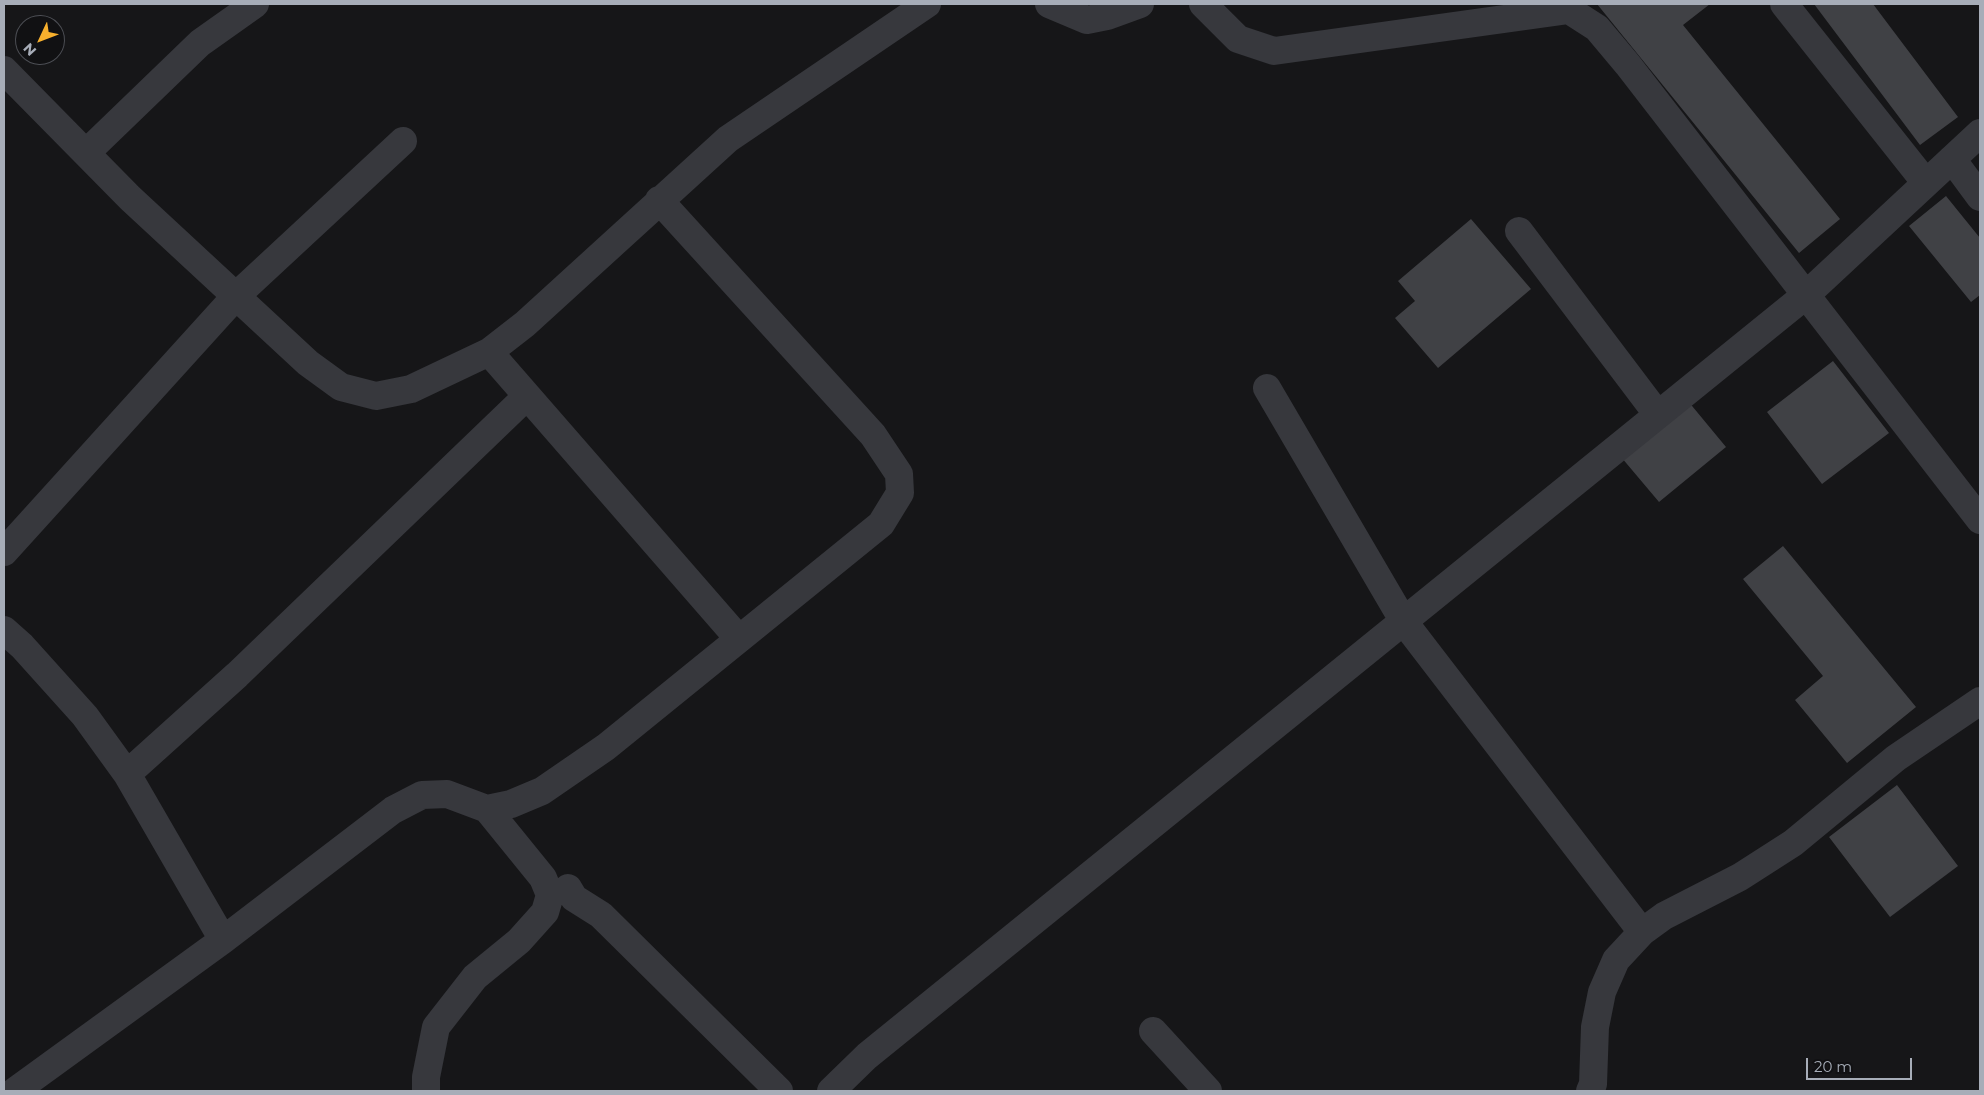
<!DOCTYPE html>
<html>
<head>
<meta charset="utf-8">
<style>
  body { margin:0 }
  #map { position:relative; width:1984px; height:1095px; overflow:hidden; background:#161618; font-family:Montserrat,sans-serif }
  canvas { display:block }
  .frame { position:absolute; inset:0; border:5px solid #a7adb8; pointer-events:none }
  .north { position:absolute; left:15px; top:15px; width:50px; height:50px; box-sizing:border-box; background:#111113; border:1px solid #4d4f55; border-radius:50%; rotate:227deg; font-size:14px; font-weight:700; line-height:20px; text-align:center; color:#a7adb8 }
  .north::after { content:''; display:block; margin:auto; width:18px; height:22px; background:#f8b02d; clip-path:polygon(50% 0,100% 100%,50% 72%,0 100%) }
  .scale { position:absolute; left:1806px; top:1058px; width:106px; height:22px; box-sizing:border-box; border:2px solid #a7adb8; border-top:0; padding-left:6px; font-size:15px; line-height:18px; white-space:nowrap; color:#a7adb8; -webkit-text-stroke:4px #111113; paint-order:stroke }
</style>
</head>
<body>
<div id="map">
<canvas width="1984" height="1095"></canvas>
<div class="frame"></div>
<div class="north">N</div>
<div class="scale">20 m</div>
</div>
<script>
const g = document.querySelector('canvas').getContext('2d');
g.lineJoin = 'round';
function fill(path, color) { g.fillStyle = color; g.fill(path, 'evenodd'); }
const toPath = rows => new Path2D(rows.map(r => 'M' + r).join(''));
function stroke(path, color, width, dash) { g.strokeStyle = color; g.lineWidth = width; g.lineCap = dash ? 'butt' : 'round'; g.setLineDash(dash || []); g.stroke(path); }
fill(toPath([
  [1597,4,1710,4,1683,25,1840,219,1799,253],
  [1814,4,1873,4,1958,117,1920,145],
  [1946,196,1980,238,1980,295,1971,302,1909,226],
  [1471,219,1531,289,1438,368,1395,318,1415,301,1398,281],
  [1833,361,1889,433,1822,484,1767,412],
  [1683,395,1726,447,1659,502,1616,451],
  [1783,546,1916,707,1847,763,1795,700,1823,676,1743,579],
  [1897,785,1958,866,1890,917,1829,837]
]), '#404145');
stroke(toPath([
  [1049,4,1087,20,1107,16,1140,4],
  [1203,4,1238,39,1274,51,1569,10,1597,28,1628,65,1980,520],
  [1784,4,1926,183],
  [4,70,130,198,308,363,341,387,376,396,411,389,489,352,525,324,728,139,927,4],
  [86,153,200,43,255,4],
  [1952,159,1980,197],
  [1519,231,1658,415],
  [489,352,739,639],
  [1267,388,1404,622,1642,932],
  [4,552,236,296,403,141],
  [4,630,22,646,85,716,127,774,223,940],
  [127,774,237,675,527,396],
  [568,888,574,898,601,915,779,1091],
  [1153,1031,1208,1091],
  [15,1091,223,940,393,810,422,795,447,794,487,809,511,804,542,791,606,747,881,524,900,493,899,474,873,435,659,200],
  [426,1091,426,1077,436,1027,475,977,519,941,545,912,550,895,543,878,487,809],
  [831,1091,867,1056,1806,295,1980,133],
  [1590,1091,1593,1084,1595,1027,1602,992,1616,960,1642,932,1664,916,1740,877,1793,843,1896,758,1980,701]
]), '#37383d', 28);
</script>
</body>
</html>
